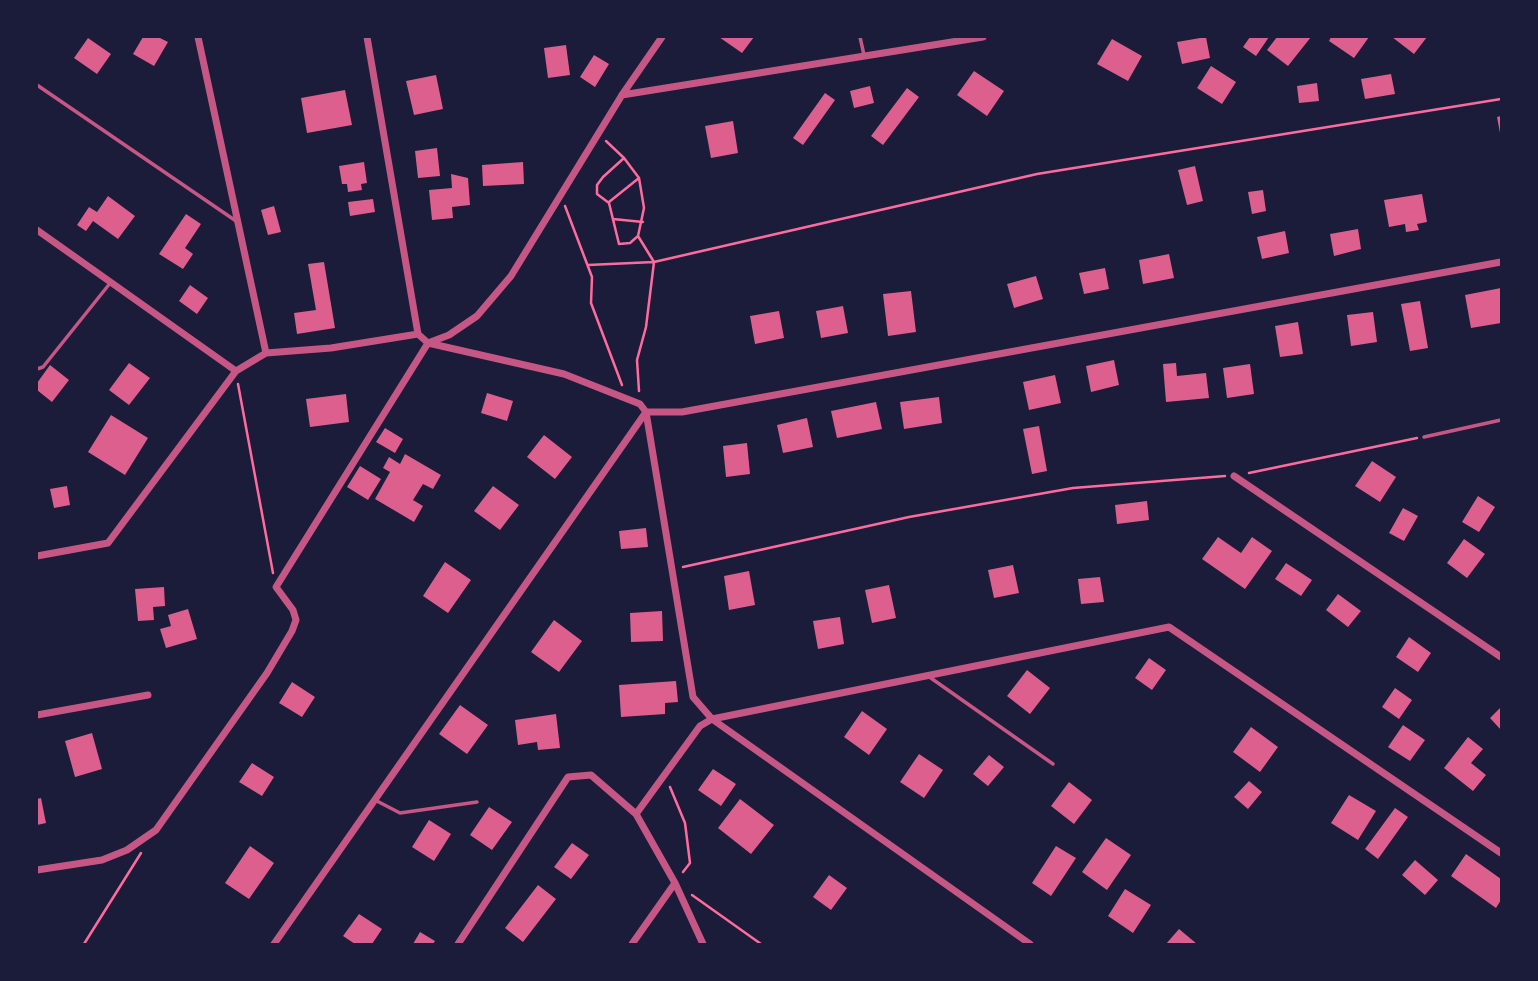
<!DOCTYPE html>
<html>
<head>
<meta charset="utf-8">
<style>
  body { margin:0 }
  #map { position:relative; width:1538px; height:981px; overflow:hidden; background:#1b1b3a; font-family:"IBM Plex Sans",sans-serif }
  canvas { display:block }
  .frame { position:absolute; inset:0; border:38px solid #1b1b3a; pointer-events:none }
</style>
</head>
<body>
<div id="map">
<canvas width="1538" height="981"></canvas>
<div class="frame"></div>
</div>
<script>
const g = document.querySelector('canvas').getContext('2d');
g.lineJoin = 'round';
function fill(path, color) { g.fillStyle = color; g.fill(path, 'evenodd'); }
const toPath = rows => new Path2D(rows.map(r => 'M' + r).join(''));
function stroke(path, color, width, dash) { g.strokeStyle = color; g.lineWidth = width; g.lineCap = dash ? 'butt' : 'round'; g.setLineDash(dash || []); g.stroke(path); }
fill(toPath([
  [143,37,158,37,168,42,154,66,133,54],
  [719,37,754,37,742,53],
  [1206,37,1210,58,1182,64,1177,42],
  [1250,37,1269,37,1256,56,1243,47],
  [1277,37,1311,37,1288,66,1267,50],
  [1331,37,1369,37,1354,58,1329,41],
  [1392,37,1427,37,1414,54],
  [88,38,111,54,97,74,74,58],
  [1112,39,1142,56,1128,81,1097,64],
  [566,45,570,75,548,78,544,48],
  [594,55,609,64,595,87,580,77],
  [1211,66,1236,82,1222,104,1197,88],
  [974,71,1004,91,987,116,957,95],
  [1391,74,1395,94,1365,99,1361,79],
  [436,75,443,109,414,115,406,81],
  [1317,83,1319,101,1299,103,1297,86],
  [870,86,874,103,854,108,850,91],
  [907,88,919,97,883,145,871,136],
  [345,90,352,125,307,133,301,98],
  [825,93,835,100,803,145,793,138],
  [1501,116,1501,133,1500,133,1497,117],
  [733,121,738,153,711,158,705,126],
  [437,148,440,176,418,178,415,151],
  [364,162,367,183,361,184,362,190,348,192,347,184,342,184,339,166],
  [523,162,524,184,483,186,482,165],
  [1195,166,1203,201,1187,205,1178,170],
  [451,174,468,178,470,205,452,207,453,218,432,220,429,190,452,188],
  [1263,190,1266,211,1252,214,1248,192],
  [1422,194,1427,222,1417,224,1419,230,1406,232,1405,224,1389,227,1384,200],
  [108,196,135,216,118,239,93,221,86,231,77,225,89,207,97,212],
  [373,199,375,212,350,216,348,202],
  [274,206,281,232,268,235,261,210],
  [186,214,201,224,185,248,193,254,183,269,159,254],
  [1358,229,1361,249,1334,256,1330,234],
  [1285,231,1289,253,1262,259,1257,237],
  [1169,254,1174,278,1143,284,1139,260],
  [324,262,335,328,297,334,294,313,316,310,308,264],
  [1105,268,1109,289,1084,294,1079,273],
  [1036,276,1043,299,1014,308,1007,284],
  [190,285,208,298,197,314,179,301],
  [1501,288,1501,323,1471,328,1465,295],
  [911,291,916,332,888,336,883,294],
  [1420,301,1428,348,1410,351,1401,304],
  [843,306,848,333,821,338,816,311],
  [779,311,784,338,755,344,750,316],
  [1373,312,1377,342,1351,346,1347,315],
  [1298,322,1303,354,1280,357,1275,326],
  [1114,360,1119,385,1091,392,1086,366],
  [129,363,150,378,129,405,109,390],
  [1176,363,1177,376,1206,373,1209,398,1166,402,1163,364],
  [1250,364,1254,394,1227,398,1223,368],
  [50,365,69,380,52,402,37,390,37,383],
  [1055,375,1061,403,1029,410,1023,382],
  [487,393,513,401,507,421,481,413],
  [346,394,349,422,310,427,306,399],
  [939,397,942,423,904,429,900,402],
  [876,402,882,429,837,438,831,411],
  [111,415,148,438,125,475,88,452],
  [807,418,813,447,783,453,777,425],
  [1039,426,1047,471,1032,474,1023,429],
  [385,428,403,439,395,453,376,442],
  [544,435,572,457,555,479,527,457],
  [747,443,750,474,726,477,723,446],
  [405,454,441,475,433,489,423,484,413,500,423,506,414,522,375,499,390,472,383,468,389,457,400,464],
  [1372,461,1396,477,1380,502,1355,486],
  [360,466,381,479,368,500,347,487],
  [67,486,70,505,54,508,50,489],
  [493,486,519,505,500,530,474,511],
  [1478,496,1495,507,1479,532,1462,522],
  [1147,501,1149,520,1117,524,1115,505],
  [1403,508,1418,516,1404,541,1389,533],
  [646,528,648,547,621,549,619,531],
  [1218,537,1241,553,1252,537,1272,551,1245,589,1202,559],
  [1464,539,1485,554,1467,578,1447,563],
  [445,562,471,580,448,613,423,596],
  [1286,563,1312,580,1301,596,1275,579],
  [1013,565,1019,593,994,598,988,570],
  [749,571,755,605,729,610,724,576],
  [1100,577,1104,602,1081,604,1078,579],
  [889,585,896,618,872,623,865,590],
  [164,587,165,606,153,607,154,620,138,621,135,589],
  [1338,594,1361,611,1348,627,1326,610],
  [188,609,197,639,166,648,160,629,171,626,168,615],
  [662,611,663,641,631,642,630,613],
  [840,617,844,644,818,649,813,621],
  [554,620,582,641,559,672,531,652],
  [1409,637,1431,653,1418,672,1396,657],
  [1149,658,1166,670,1152,690,1135,678],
  [1027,670,1050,688,1030,714,1007,696],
  [676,681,678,702,665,703,665,714,621,717,619,685],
  [292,682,315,697,302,717,279,703],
  [1395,688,1412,700,1399,719,1382,707],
  [460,705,488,725,467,754,439,734],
  [1501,707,1501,730,1490,718],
  [862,711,887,729,869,755,844,737],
  [556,714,560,748,538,750,537,742,518,745,515,720],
  [1403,725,1425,740,1410,761,1388,747],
  [1251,727,1278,747,1260,772,1233,752],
  [92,733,102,769,75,777,65,741],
  [1468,737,1483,749,1471,763,1486,775,1473,791,1444,768],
  [919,754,943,770,924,798,900,782],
  [989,755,1004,767,988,786,973,774],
  [252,763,274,777,262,796,239,782],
  [713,769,736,784,721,806,698,790],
  [1249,781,1262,792,1248,809,1234,797],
  [1069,782,1092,800,1074,824,1051,806],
  [1349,795,1376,811,1358,840,1331,823],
  [41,798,46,823,37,825,37,799],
  [740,799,774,825,751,854,718,828],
  [489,807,512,822,492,850,470,835],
  [1395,808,1408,817,1378,859,1365,849],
  [429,820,451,834,434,861,412,847],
  [1106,838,1131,855,1107,890,1082,872],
  [572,843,589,855,571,879,554,867],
  [250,846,274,863,249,899,225,883],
  [1056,846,1076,858,1051,896,1032,883],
  [1466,854,1501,879,1501,900,1496,908,1451,876],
  [1415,860,1438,880,1425,895,1402,875],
  [829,875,847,888,831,910,813,897],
  [538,885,556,899,523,942,505,928],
  [1125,889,1151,905,1133,933,1108,916],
  [359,914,382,929,372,944,355,944,343,936],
  [1179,929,1197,944,1166,944],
  [420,932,435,941,433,944,413,944]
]), '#dd5f8e');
stroke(toPath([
  [606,141,624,158,603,177,597,185,597,194,609,203,619,244,630,243,638,236,644,208,639,178,624,158],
  [609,202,639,178],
  [565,206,592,277,591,303,622,385],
  [613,219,643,222],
  [638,236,654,262,646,327,637,360,639,391],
  [588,265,654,262,1037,174,1501,99],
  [238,384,273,573],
  [1249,473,1417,438],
  [683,567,909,517,1073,488,1225,476],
  [670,787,685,823,690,863,683,872],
  [692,895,761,944],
  [84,944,141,853]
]), '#ff6b9d', 2.5);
stroke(toPath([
  [860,37,864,55],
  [37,85,236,221],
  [37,369,43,367,111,282],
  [1424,437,1501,420],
  [928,676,1053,764],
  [375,800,400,813,477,802]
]), '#c65784', 3.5);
stroke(toPath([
  [198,37,266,353],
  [367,37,418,334,428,343,564,374,640,404,646,412,693,697,712,719,1030,944],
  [622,95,983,37],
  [37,230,236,371],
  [646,412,682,412,1501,262],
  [1234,476,1501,657],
  [37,556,108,543,236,371,266,353,331,348,418,334],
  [37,715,148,695],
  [636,814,700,726,712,719,1169,627,1501,853],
  [37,870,102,860,127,850,156,830,267,673,292,631,296,620,293,610,276,587,428,343,449,335,477,316,511,276,622,95,662,37],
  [274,944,646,412],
  [458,944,568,777,591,775,636,814,675,883,703,944],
  [632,944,675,883]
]), '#c65784', 7);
</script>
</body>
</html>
